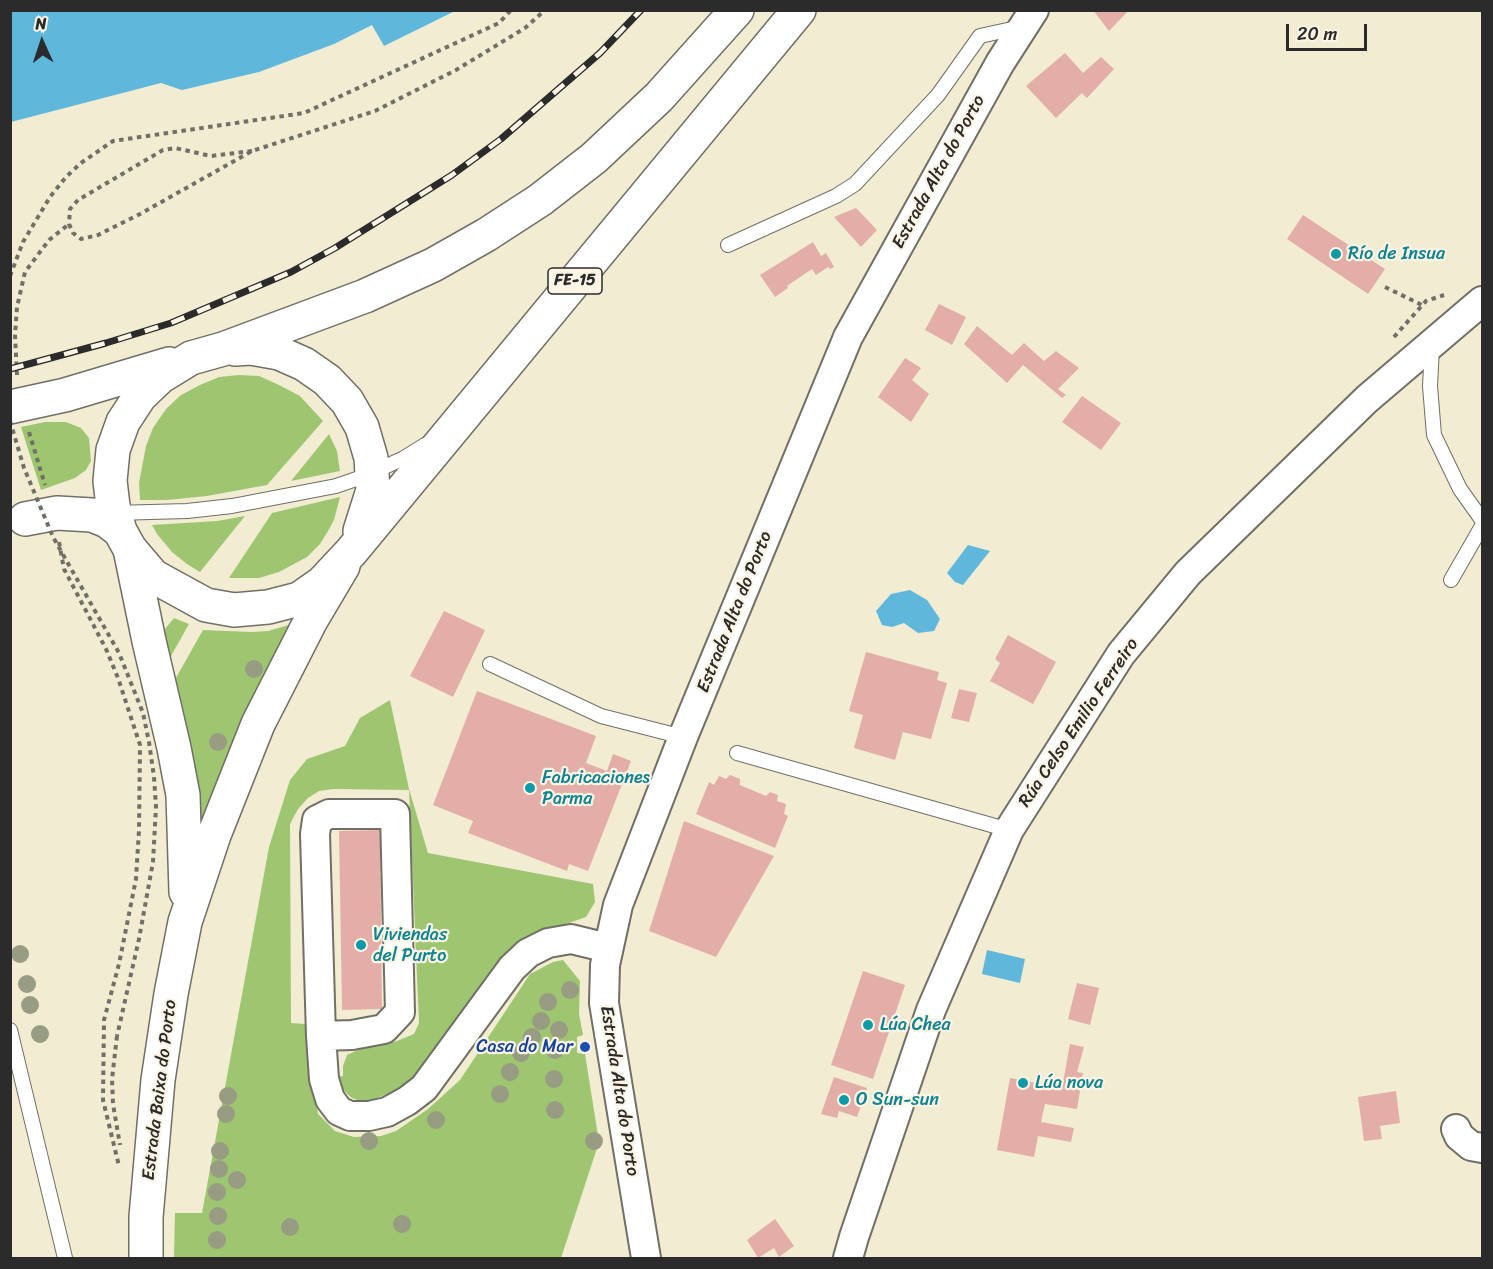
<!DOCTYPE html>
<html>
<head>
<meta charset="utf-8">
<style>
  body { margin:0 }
  #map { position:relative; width:1493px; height:1269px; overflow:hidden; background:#f2ecd3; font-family:Sriracha,sans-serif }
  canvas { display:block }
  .frame { position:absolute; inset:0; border:12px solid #2b2b2b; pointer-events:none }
  .north { position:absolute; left:12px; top:12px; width:60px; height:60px; -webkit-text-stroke:4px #fcf5e5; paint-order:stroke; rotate:357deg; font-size:16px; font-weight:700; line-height:24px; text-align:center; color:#2b2b2b }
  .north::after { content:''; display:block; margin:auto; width:21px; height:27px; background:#2b2b2b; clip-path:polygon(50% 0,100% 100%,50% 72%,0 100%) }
  .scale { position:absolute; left:1286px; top:24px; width:81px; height:27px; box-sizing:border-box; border:3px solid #2b2b2b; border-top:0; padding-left:8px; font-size:18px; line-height:21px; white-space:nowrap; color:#2b2b2b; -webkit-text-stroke:4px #fcf5e5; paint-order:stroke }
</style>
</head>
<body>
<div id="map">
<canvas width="1493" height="1269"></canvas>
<div class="frame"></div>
<div class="north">N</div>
<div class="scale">20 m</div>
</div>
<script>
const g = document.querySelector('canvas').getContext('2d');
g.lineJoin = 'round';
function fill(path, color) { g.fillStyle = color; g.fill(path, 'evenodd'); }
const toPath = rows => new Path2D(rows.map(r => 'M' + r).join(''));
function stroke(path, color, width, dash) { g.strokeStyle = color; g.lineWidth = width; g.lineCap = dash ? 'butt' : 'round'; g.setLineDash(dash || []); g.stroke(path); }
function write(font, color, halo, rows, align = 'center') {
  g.font = font + ' Sriracha,sans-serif'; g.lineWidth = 4.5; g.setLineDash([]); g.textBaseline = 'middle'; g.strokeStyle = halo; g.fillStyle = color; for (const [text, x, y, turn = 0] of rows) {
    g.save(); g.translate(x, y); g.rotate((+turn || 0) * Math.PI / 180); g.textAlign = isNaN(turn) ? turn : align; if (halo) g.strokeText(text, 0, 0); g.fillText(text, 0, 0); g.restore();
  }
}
fill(toPath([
  [239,375,259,376,277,384,300,396,323,421,267,485,207,496,167,500,140,500,139,483,146,446,153,428,166,409,181,395,200,385,219,377],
  [45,422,66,422,81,428,89,438,91,461,86,470,75,478,41,490,21,427],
  [329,434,337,451,340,471,291,481],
  [340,497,334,520,328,531,320,544,307,557,279,572,259,578,229,578,272,513],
  [245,516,200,572,187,564,172,552,157,534,152,525,217,521],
  [174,618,189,624,166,665,160,635],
  [299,622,202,830,172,685,203,630,251,632,268,631],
  [390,700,409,789,428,853,593,884,595,902,586,917,538,934,417,1076,401,1088,370,1101,361,1101,352,1098,344,1091,336,1077,343,1076,343,1066,347,1055,360,1049,397,1041,414,1034,419,1023,409,790,333,789,319,791,308,798,298,809,290,824,291,1023,305,1024,318,1114,335,1131,354,1137,381,1136,396,1131,428,1109,460,1080,530,974,553,962,563,960,580,981,579,1014,583,1035,577,1037,577,1053,585,1054,599,1142,561,1258,174,1258,175,1213,202,1213,269,847,290,780,307,759,345,746,360,718]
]), '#9ec671');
fill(toPath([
  [11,10,455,10,455,11,384,46,372,25,334,44,259,72,182,90,161,83,11,122],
  [968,545,990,551,963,585,955,582,947,573],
  [910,590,927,600,940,619,934,631,918,633,904,623,892,627,882,625,876,611,891,594],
  [987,950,1025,959,1020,983,982,974]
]), '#5fb8dc');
fill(toPath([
  [1093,10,1129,10,1109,31],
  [1065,53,1083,73,1101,57,1114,69,1087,98,1082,93,1056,118,1026,86],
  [856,208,877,230,861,247,834,217],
  [1303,215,1385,269,1368,294,1287,239],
  [813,242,821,256,826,253,834,267,830,269,828,267,816,275,812,269,787,286,788,288,775,297,760,275],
  [939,304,966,317,952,345,925,330],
  [977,326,1012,355,1024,343,1044,361,1056,351,1079,368,1058,389,1066,395,1062,398,1023,365,1007,383,964,344],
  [905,358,921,368,912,380,929,394,911,422,878,397],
  [1082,396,1121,423,1101,450,1062,422],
  [444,611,485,630,453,697,410,676],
  [1008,635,1056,662,1033,704,990,681,1000,663,995,659],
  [866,652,939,672,937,680,947,683,931,739,903,732,895,760,854,748,863,715,849,711],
  [959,689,977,693,969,722,951,718],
  [477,691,596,736,586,763,607,771,613,754,631,761,588,871,569,864,567,871,468,833,473,821,433,805],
  [730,775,740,779,740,785,766,796,770,792,778,795,777,801,786,804,784,814,788,816,775,848,696,814,709,782,714,785,719,776,726,779],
  [684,821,774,856,716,957,649,931],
  [380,830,382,1009,342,1010,339,831],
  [863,971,905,985,873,1079,831,1065],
  [1077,983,1099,988,1090,1025,1068,1019],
  [1070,1044,1084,1047,1077,1072,1083,1073,1077,1109,1045,1104,1041,1122,1074,1128,1071,1142,1038,1136,1034,1157,997,1150,1010,1078,1062,1088],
  [834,1077,867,1088,857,1117,839,1111,837,1118,821,1114],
  [1396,1091,1400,1123,1380,1126,1382,1139,1364,1141,1358,1097],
  [775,1219,794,1246,779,1257,774,1248,758,1258,747,1240]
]), '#e4aea8');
const lane = toPath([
  [728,245,836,196,855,184,938,95,980,36,1021,27],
  [1432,347,1430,386,1434,435,1460,489,1482,520],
  [114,513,187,511,232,506,336,486,365,476,404,458,425,445],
  [1451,580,1482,526],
  [490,664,601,716,683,737],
  [737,753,1009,830],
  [10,1030,65,1258]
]);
const street = toPath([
  [321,1036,352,1035,384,1029,400,1012,395,814,329,814,317,820,315,834,321,1036,324,1079,330,1099,339,1111,350,1116,369,1116,387,1112,407,1101,424,1088,512,968,528,953,548,943,571,939,608,948],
  [1456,1129,1459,1136,1471,1146,1482,1148],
  [646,1258,604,1003,605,965,618,905,683,737,848,337,1000,63,1034,10],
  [848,1258,854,1237,931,1010,1009,830,1121,654,1188,573,1367,399,1482,301]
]);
const secondary = toPath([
  [130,549,149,641,174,748,183,795,186,892],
  [146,1258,146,1217,158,1080,171,994,185,922,214,835,258,724,311,620,343,566]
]);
const highway = toPath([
  [737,10,659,97,594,158,540,200,486,235,433,265,365,296,223,349,191,358,160,377,140,396,123,422,113,450,110,481,113,506,120,531,130,549,153,576,206,605,234,610,268,607,299,599,322,583,351,552,799,10],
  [235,349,251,348,279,353,304,364,327,380,347,401,362,427,371,458,373,490,360,531],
  [10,407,65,395,169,364],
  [25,519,57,513,92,515,107,521,120,531]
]);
stroke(lane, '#716f66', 16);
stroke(street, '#716f66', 32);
stroke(secondary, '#716f66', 36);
stroke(highway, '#716f66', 36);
stroke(toPath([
  [252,151,211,156,175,148,163,150,78,200,70,209,69,224,73,233,81,239,98,235,140,214,252,151,375,111,456,70,525,28,545,10],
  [10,276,23,242,50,197,66,177,81,163,113,141,304,113,499,23,511,10],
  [1385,287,1422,305],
  [1394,337,1426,301,1444,295],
  [17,375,15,335,17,307,25,272,49,240,69,224],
  [29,432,45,485],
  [59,542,64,569,106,649,118,678,140,745,139,830,136,879,119,964,104,1020,103,1100,119,1166],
  [117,1036,112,1079,113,1104,120,1145]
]), '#716f66', 4, [4.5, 4.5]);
stroke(lane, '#fff', 14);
stroke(street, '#fff', 28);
stroke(secondary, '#fff', 33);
stroke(highway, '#fff', 33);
const rail = toPath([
  [10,369,106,343,171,323,291,272,335,248,452,175,501,139,600,53,641,10]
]);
stroke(rail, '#2b2b2b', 7);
stroke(rail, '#fcf5e5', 4.5, [14]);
stroke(toPath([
  [10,421,24,468,53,537,119,653,143,713,149,742,154,777,156,807,153,862,139,939,117,1036]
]), '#716f66', 4, [4.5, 4.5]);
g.fillStyle = '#989c82';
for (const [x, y] of [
  [254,669],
  [218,742],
  [20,954],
  [27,984],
  [570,990],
  [548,1002],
  [30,1005],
  [541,1021],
  [559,1030],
  [40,1034],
  [532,1037],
  [555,1050],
  [521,1053],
  [510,1072],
  [554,1079],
  [500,1094],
  [228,1096],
  [555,1110],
  [226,1114],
  [436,1120],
  [369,1141],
  [594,1141],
  [220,1151],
  [219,1169],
  [237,1180],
  [217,1192],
  [218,1216],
  [402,1224],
  [290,1227],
  [217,1240]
]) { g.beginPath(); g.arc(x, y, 9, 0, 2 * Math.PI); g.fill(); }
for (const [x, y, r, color] of [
  [1336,254,6,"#0f9aa8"],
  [530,788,6,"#0f9aa8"],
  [361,945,6,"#0f9aa8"],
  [868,1025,6,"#0f9aa8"],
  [585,1047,6,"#1a4fb4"],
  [1023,1083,6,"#0f9aa8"],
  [844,1100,6,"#0f9aa8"]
]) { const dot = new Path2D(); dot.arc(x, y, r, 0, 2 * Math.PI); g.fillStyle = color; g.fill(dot); stroke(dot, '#fcf5e5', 2); }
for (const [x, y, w] of [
  [575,281,54]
]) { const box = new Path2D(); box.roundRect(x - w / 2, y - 13, w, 26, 4.5); g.fillStyle = '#fcf5e5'; g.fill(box); stroke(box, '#2b2b2b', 1.5); }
write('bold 16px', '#2b2b2b', null, [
  ["FE-15",575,281]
]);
write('18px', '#2b2b2b', '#fcf5e5', [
  ["Estrada Alta do Porto",939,172,-61],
  ["Estrada Alta do Porto",735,612,-68],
  ["Rúa Celso Emilio Ferreiro",1079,723,-56],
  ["Estrada Baixa do Porto",160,1090,-83],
  ["Estrada Alta do Porto",619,1091,81]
]);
write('18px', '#0d838f', '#fcf5e5', [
  ["Río de Insua",1348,254],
  ["Fabricaciones",542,778],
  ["Parma",542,799],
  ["Viviendas",373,935],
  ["del Purto",373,956],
  ["Lúa Chea",880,1025],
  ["Lúa nova",1035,1083],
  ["O Sun-sun",856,1100]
], 'left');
write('18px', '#164399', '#fcf5e5', [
  ["Casa do Mar",573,1047]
], 'right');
</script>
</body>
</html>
